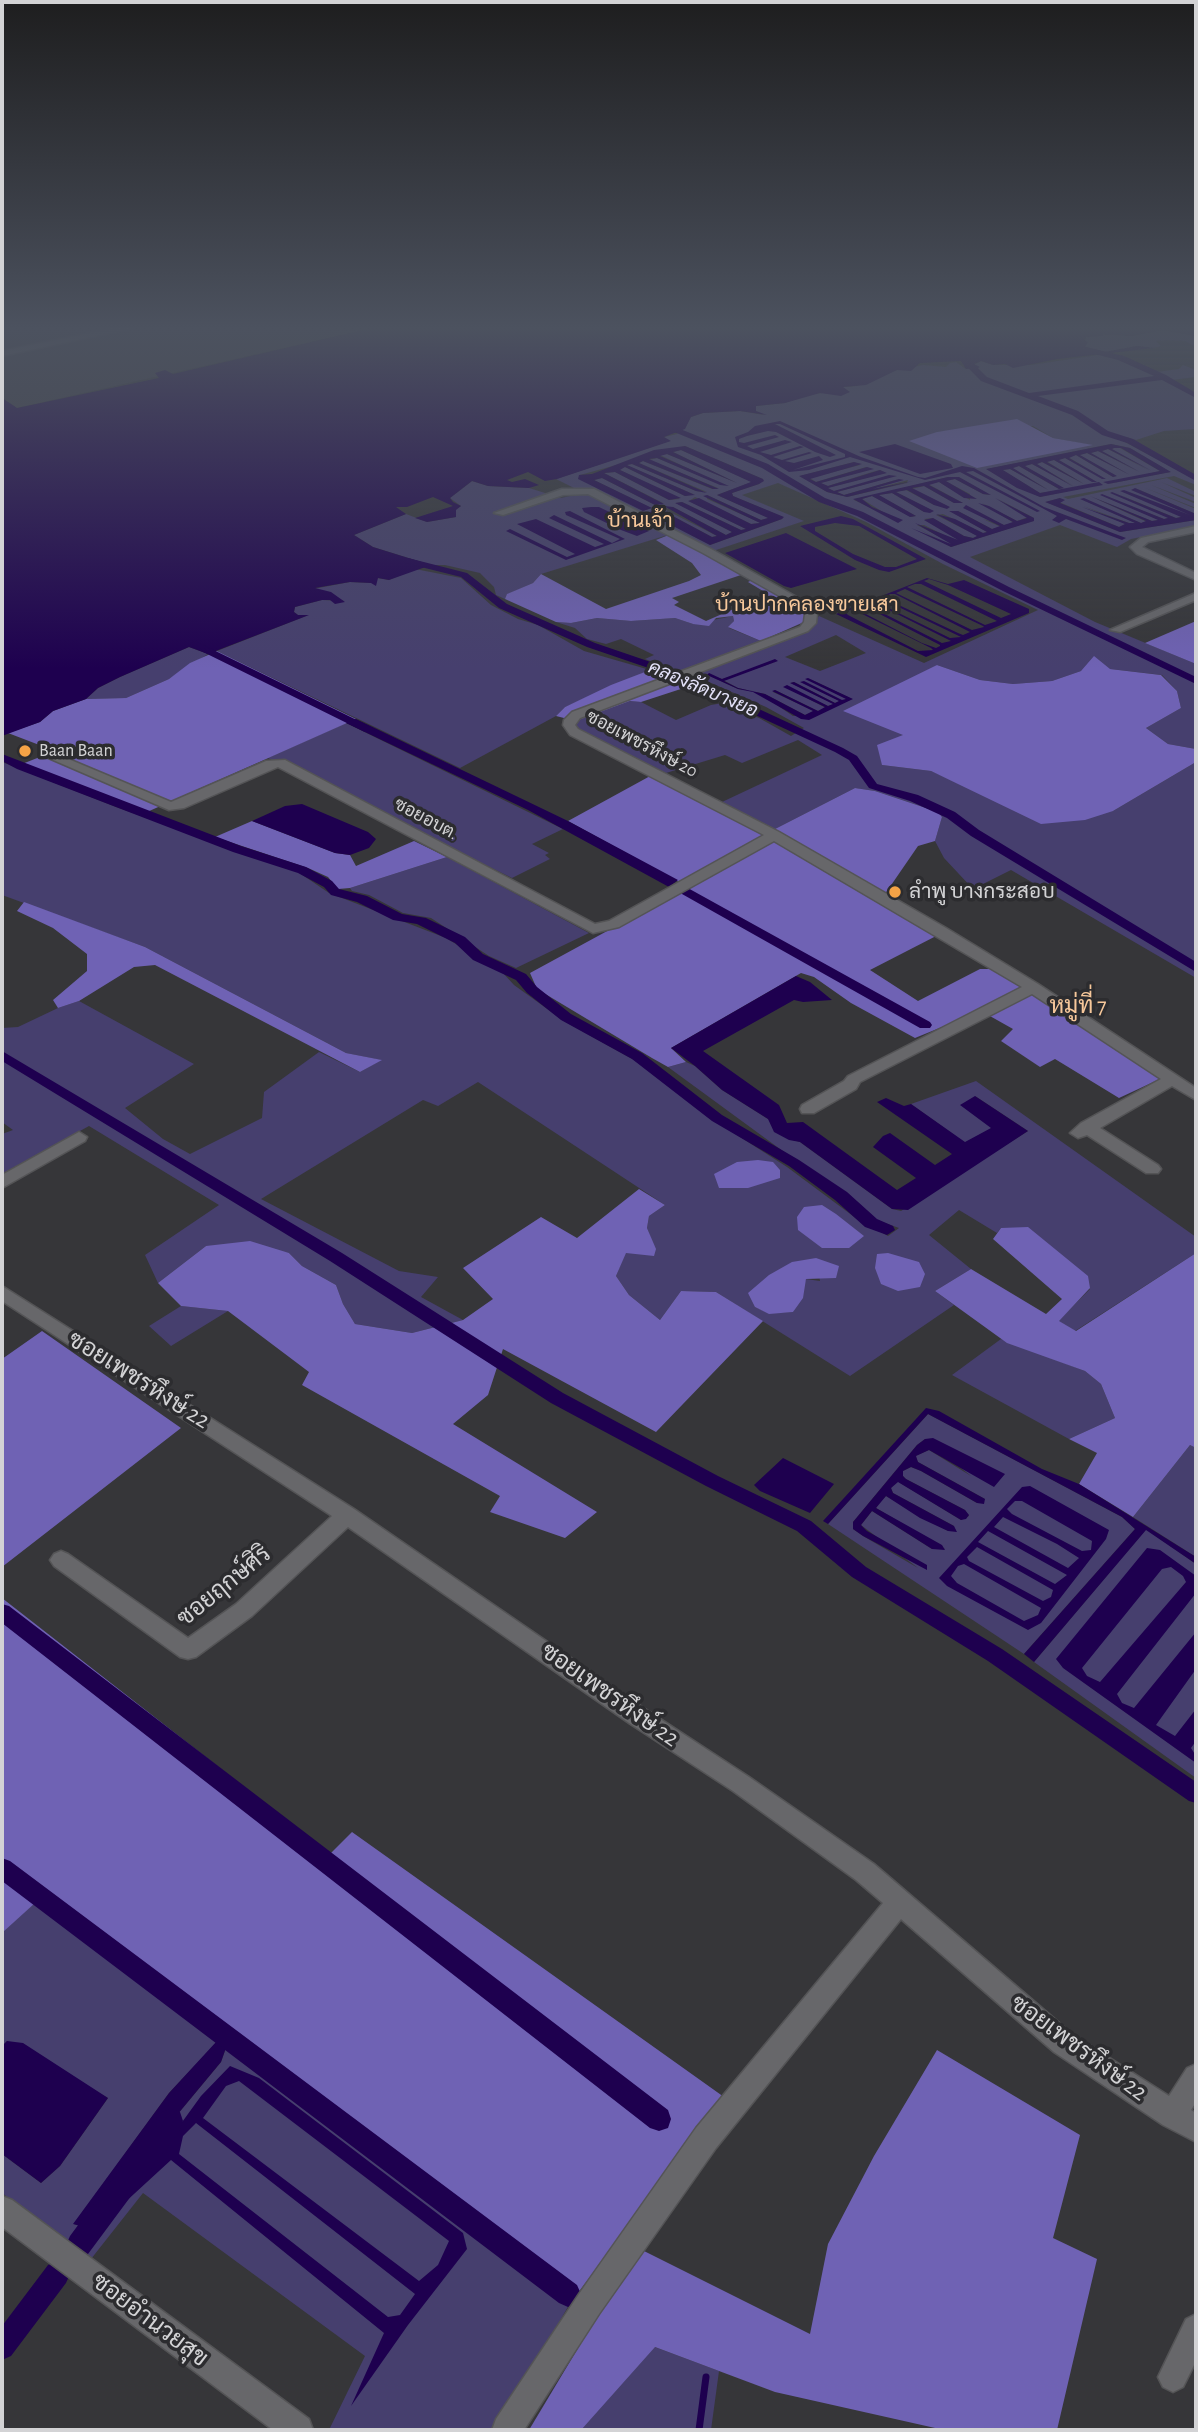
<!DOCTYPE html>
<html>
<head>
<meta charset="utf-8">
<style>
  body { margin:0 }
  #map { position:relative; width:1198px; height:2432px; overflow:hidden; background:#363639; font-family:"Alegreya Sans",sans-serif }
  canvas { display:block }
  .frame { position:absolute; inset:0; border:4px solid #d3d3d5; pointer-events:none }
</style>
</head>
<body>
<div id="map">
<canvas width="1198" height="2432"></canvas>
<div class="frame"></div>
</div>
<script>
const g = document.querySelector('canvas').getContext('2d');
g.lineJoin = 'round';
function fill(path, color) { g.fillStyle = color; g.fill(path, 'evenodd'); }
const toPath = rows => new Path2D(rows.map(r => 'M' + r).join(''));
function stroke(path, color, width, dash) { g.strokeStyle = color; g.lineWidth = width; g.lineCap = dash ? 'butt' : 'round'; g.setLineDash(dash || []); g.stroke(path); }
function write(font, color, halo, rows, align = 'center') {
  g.font = font + ' "Alegreya Sans",Sarabun,sans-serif'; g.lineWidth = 7; g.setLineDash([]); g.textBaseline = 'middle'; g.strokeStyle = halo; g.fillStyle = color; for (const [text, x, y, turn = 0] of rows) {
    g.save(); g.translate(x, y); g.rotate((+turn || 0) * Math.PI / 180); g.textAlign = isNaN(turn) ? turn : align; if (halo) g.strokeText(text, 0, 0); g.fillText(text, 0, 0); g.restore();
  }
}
fill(toPath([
  [2,328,373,328,17,408,2,398]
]), '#414149');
fill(toPath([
  [1163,330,1196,336,1196,347,1185,341,1169,340,1156,341,1161,346,1154,348,1137,346,1105,352,1085,347,1086,337,1112,334,1131,336],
  [1111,353,1157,372,1179,369,1183,365,1196,370,1196,377,1172,380,1196,393,1196,429,1164,431,1136,440,1126,437,1121,440,1196,480,1196,485,1174,476,1063,497,1068,499,1167,478,1196,492,1196,496,1161,482,1196,498,1196,502,1151,485,1196,504,1196,508,1143,487,1196,509,1196,514,1135,488,1191,515,1176,518,1120,495,1170,518,1164,519,1101,495,1160,520,1152,521,1092,497,1147,522,1141,523,1081,499,1136,523,1129,523,1083,506,1126,524,1119,527,1059,502,1060,498,1046,502,1120,532,1196,520,1196,526,1131,539,1117,547,1060,525,970,557,1095,622,1196,664,1196,749,1168,744,1146,728,1181,708,1177,691,1162,675,1110,669,1081,671,1052,681,1013,684,980,680,937,665,904,735,882,765,931,771,970,788,1113,811,1196,762,1196,978,1011,870,973,889,944,858,935,841,942,817,938,812,875,791,855,788,775,829,722,802,822,755,798,740,742,763,725,755,666,773,575,731,574,725,576,721,630,701,641,702,676,720,711,705,723,703,759,718,791,736,804,728,766,707,693,675,810,629,819,616,924,663,1038,610,943,564,866,522,778,483,742,495,804,521,713,551,674,533,541,574,533,583,508,594,505,599,496,595,494,587,480,573,445,565,431,565,373,547,354,535,406,514,427,522,456,517,456,509,461,506,450,498,472,481,488,486,529,488,561,498,584,493,556,479,669,441,664,437,677,434,691,417,703,413,740,411,764,415,756,411,756,406,785,403,807,395,845,390,842,387,857,386,897,370,923,365,946,367,950,363,956,362,966,369,981,361,993,365,1031,365],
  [1033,426,1053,438,1090,445,937,432],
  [1111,444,1130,448,1170,472,1108,484,1160,471,1120,448,1114,448,1111,449,1150,471,1108,449,1101,451,1139,472,1098,451,1090,453,1128,474,1087,453,1079,455,1116,476,1113,477,1076,455,1068,457,1105,479,1065,458,1058,460,1095,481,1054,460,1046,461,1084,484,1042,462,1036,464,1074,486,1032,464,1024,466,1063,488,1059,489,1019,466,1012,468,1049,490,1010,469,1002,470,1040,493,1102,484,1040,497,987,469],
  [685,446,763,479,759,484,732,493,733,496,783,517,782,519,710,545,648,513,667,513,712,537,717,536,664,509,673,507,726,535,732,532,676,503,682,502,741,530,746,529,689,501,695,497,751,524,761,523,707,499,707,495,761,520,769,518,717,495,752,482,681,450,673,452,737,483,667,454,660,455,725,486,657,458,649,460,718,488,712,489,643,461,639,463,707,492,696,491,632,464,626,465,693,494,685,496,625,467,620,468,620,470,680,499,669,500,615,472,604,473,663,503,655,505,602,478,594,480,651,508,643,511,580,475],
  [854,462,860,465,810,478,816,482,866,467,871,469,820,483,828,486,872,472,880,470,885,473,827,488,834,491,895,476,837,492,844,495,899,479,870,490,908,480,907,483,847,497,827,492,800,476],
  [948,477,958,477,990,495,983,494,955,479,945,481,970,494,970,500,939,482,928,484,963,503,954,503,924,486,912,489,949,507,934,505,906,490,896,492,933,511,924,512,892,493,878,495,916,516,911,517,872,496,862,499,891,517,854,500],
  [996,498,1034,518,1033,521,951,547,915,527,947,544,953,544,917,525,924,525,952,539,961,540,924,519,933,518,964,536,973,538,978,536,936,515,943,514,983,533,987,532,950,511,958,511,992,529,1001,527,983,519,1004,525,1014,523,982,503,1017,521,1028,517],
  [836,635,866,653,820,671,785,657],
  [778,661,723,680,738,688,765,694,805,715,814,711,773,692,775,690,818,711,826,708,784,686,828,706,834,704,791,683,794,682,835,703,840,701,801,682,842,701,847,699,808,678,852,699,812,716,793,716,765,697,753,691,738,689,708,675,722,679],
  [415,569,461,578,491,605,518,619,538,625,584,651,650,670,565,707,556,716,460,768,217,651,306,616,298,615,294,612,295,607,322,600,344,601,313,589,350,582,372,583,377,578,389,580],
  [733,616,734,621,729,628,761,641,679,672,645,659,654,655,621,639,606,644,587,639,575,628,556,622,571,623,597,618,631,621,675,618,693,624],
  [189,647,208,654,169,679,126,698,86,699,98,688,120,677],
  [346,723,563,829,532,844,549,853,545,855,550,859,512,878,268,758],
  [2,762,116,807,298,872,329,893,446,938,503,973,514,985,564,1021,643,1065,709,1117,787,1167,857,1219,888,1236,899,1228,877,1220,668,1067,686,1062,695,1066,722,1090,768,1119,789,1139,800,1142,892,1209,901,1211,1028,1131,975,1096,992,1128,965,1143,911,1104,976,1081,1196,1237,1196,1253,1075,1331,1058,1321,1090,1289,1001,1228,997,1233,959,1210,929,1235,971,1269,935,1291,954,1305,850,1376,716,1292,681,1291,660,1320,629,1295,616,1276,625,1253,655,1249,647,1228,649,1216,665,1205,478,1082,438,1106,423,1100,261,1199,399,1271,438,1277,421,1297,463,1320,412,1333,355,1324,343,1304,336,1285,302,1266,289,1253,206,1246,158,1283,145,1255,219,1205,89,1126,2,1174,2,1134,13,1130,2,1122,2,1028,18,1027,58,1008,79,1001,194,1064,125,1108,163,1139,190,1154,262,1118,264,1092,319,1052,360,1072,381,1060,346,1053,145,947,2,895],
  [816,1258,820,1281,806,1279,793,1312,769,1313,755,1307],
  [447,857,589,933,516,968,489,956,431,918,403,913,369,895,352,891,350,888],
  [181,1306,228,1311,171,1346,149,1326],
  [1001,1339,1085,1371,1101,1384,1115,1418,1069,1439,952,1375],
  [928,1414,1122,1517,1135,1529,1024,1654,828,1524],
  [925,1439,971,1476,929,1450,915,1456,918,1462,985,1499,977,1503,921,1471,911,1467,903,1471,903,1476,906,1479,965,1510,969,1516,961,1520,897,1481,891,1488,893,1493,954,1526,948,1531,886,1496,879,1503,876,1508,945,1549,932,1549,872,1511,861,1525,918,1568,863,1536,853,1529,853,1522,917,1445],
  [1190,1445,1196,1448,1196,1557,1133,1517],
  [1146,1529,1196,1564,1196,1778,1034,1662],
  [34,1903,239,2044,569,2305,497,2430,329,2430,365,2356,143,2193,91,2259,2,2193,2,2154,41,2183,60,2166,108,2098,7,2041,2,2046,2,1933],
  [216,2043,227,2045,221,2062,84,2227,74,2224,169,2093],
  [644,2343,719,2371,711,2430,577,2430]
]), '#463f6e');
fill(toPath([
  [1017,419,1053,438,1093,445,977,468,909,441,937,432],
  [674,533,744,574,672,598,679,602,674,605,706,621,768,594,748,582,752,580,790,598,783,601,805,610,804,622,761,641,728,627,734,621,733,616,716,618,709,626,693,624,675,618,631,621,597,618,571,623,556,622,505,599,507,594,533,583,541,574,606,609,689,581,701,575,692,563,656,540],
  [1196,621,1196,664,1145,643],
  [217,651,356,719,147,812,22,764,55,751,8,733,40,722,53,711,86,699,126,698,169,679,190,663],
  [1094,656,1110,669,1161,675,1177,691,1181,708,1146,728,1168,744,1196,749,1196,762,1113,811,1085,820,1041,824,931,771,882,765,877,745,903,735,843,711,937,665,980,680,1013,684,1052,681,1081,671],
  [650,670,690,686,641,702,630,701,576,721,556,716,565,707,611,685],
  [652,775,722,802,775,829,855,788,875,791,938,812,942,817,935,841,918,846,885,894,940,934,870,970,918,1001,980,969,996,969,1162,1078,1119,1098,1055,1059,1040,1067,1001,1041,1013,1029,981,1011,915,1038,851,1003,814,977,801,973,671,1048,686,1062,668,1067,652,1058,537,989,530,973,688,887,568,821],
  [252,821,335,853,350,855,356,866,414,841,447,857,350,888,338,889,328,877,308,868,215,837],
  [24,902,145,947,346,1053,382,1060,360,1072,155,965,134,967,79,1001,58,1008,53,1000,87,971,87,954,53,928,17,911],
  [758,1160,773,1162,780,1170,780,1178,748,1188,719,1188,714,1174,737,1162],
  [639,1189,665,1205,649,1216,647,1228,656,1249,654,1256,626,1253,616,1276,629,1295,660,1320,681,1291,716,1292,763,1321,656,1432,503,1349,488,1395,453,1424,597,1512,565,1538,490,1512,500,1496,302,1385,309,1372,228,1311,181,1306,158,1283,206,1246,250,1241,289,1253,302,1266,336,1285,343,1304,355,1324,412,1333,463,1320,493,1299,463,1268,541,1217,577,1238],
  [822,1205,836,1214,864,1236,849,1248,822,1248,798,1230,797,1217,804,1207],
  [1028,1227,1088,1276,1090,1288,1059,1321,1076,1331,1196,1253,1196,1448,1190,1445,1133,1517,1079,1484,1097,1453,1069,1439,1115,1418,1101,1384,1085,1371,1007,1343,935,1291,971,1269,1046,1314,1062,1299,993,1239,1001,1228],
  [888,1253,919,1262,925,1274,920,1287,898,1291,881,1284,875,1268,877,1254],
  [816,1258,839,1266,836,1278,806,1279,803,1298,793,1312,769,1314,755,1307,748,1293,769,1275,792,1262],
  [42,1331,181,1428,2,1567,2,1359],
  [2,1598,330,1854,352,1832,724,2097,569,2305,239,2044,35,1903,2,1933],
  [937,2050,1080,2135,1053,2238,1097,2259,1057,2430,944,2430,775,2392,655,2347,581,2430,529,2430,638,2248,810,2334,828,2244,874,2156]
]), '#6f62b4');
fill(toPath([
  [372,328,1196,328,1196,336,1163,330,1131,336,1103,334,1103,336,1086,337,1084,340,1088,342,1085,347,1105,352,1137,346,1154,348,1057,359,1013,368,1005,364,993,365,981,361,974,364,980,367,978,368,966,369,961,361,920,363,911,371,897,370,866,385,843,387,850,392,841,396,820,393,785,403,756,406,756,411,767,415,740,411,703,413,691,417,685,429,664,437,671,441,557,479,545,481,528,472,507,480,512,482,525,479,539,485,529,488,488,486,472,481,450,498,453,502,461,506,456,510,456,517,427,522,415,518,453,506,433,497,407,507,396,507,406,514,354,535,373,547,431,565,389,580,378,578,376,586,371,583,350,582,315,588,331,592,345,602,335,604,330,600,322,600,295,607,294,612,298,615,309,615,208,654,189,647,120,677,98,688,86,699,53,711,40,722,2,736,2,398,17,408,159,378,155,373,165,370,173,374],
  [780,421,861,457,918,477,925,478,962,466,974,468,1044,507,1126,538,1122,540,1066,519,1059,523,1052,520,1057,516,973,471,966,472,1040,511,1037,512,960,472,925,480,850,457,809,470,789,472,761,455,738,447,735,437,748,432,755,426],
  [775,424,780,424,845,454,845,457,793,470,823,460,819,456,794,463,785,461,812,453,809,452,782,460,773,457,804,447,800,446,771,455,760,452,792,442,785,440,753,449,747,446,779,437,775,435,744,443,739,442,739,439,747,436,768,431,776,432,815,452,830,457,836,455],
  [895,444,951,464,953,468,920,474,859,452],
  [1111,444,1130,448,1171,472,1108,484,1103,482,1160,471,1121,448,1114,448,1112,449,1152,471,1108,449,1102,451,1140,472,1098,451,1091,453,1130,475,1087,453,1080,455,1117,476,1113,477,1076,455,1069,458,1106,479,1102,479,1065,458,1059,460,1097,482,1092,482,1054,460,1047,462,1084,484,1042,462,1037,464,1074,487,1032,464,1025,466,1064,488,1059,489,1019,466,1013,468,1048,490,1010,469,1003,470,1040,493,1099,482,1103,485,1040,497,1017,488,986,469],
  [685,446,763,479,764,481,759,484,732,493,733,496,784,517,782,519,710,545,648,513,654,510,667,513,712,537,717,536,664,506,673,507,726,535,732,532,675,503,682,502,741,530,746,529,688,501,699,498,751,524,760,523,703,496,707,495,761,520,768,518,717,495,751,482,681,450,673,452,737,483,667,454,660,456,729,486,720,485,657,458,649,459,719,489,713,489,643,461,639,463,707,493,696,491,632,464,627,465,695,495,685,496,625,467,620,470,681,498,669,500,615,472,604,473,664,504,655,505,602,478,594,480,652,508,643,511,578,479,579,475,592,474,654,450],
  [854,462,862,464,810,479,816,482,867,467,874,469,821,483,828,486,880,470,887,473,828,488,834,491,889,475,897,476,837,492,844,495,899,479,904,480,872,489,913,481,847,497,827,492,799,476],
  [948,477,959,477,991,495,983,494,955,479,946,481,977,499,964,498,939,482,929,485,963,503,954,503,924,486,912,488,950,507,947,509,934,505,907,490,896,492,934,511,930,513,924,512,892,493,879,495,916,516,910,517,872,496,862,499,872,507,903,520,898,523,853,499],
  [1135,488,1196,514,1196,520,1120,532,1045,502,1060,498,1065,500,1060,503,1119,527,1125,524,1082,507,1129,523,1135,523,1080,499,1084,498,1141,523,1146,521,1090,496,1152,521,1158,520,1100,495,1102,494,1164,519,1168,518,1110,493,1112,492,1176,518,1181,517,1120,491,1124,490,1190,515,1131,490],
  [995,498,1034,518,1034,521,951,547,911,528,951,544,915,523,958,540,924,520,933,518,964,536,973,538,977,536,936,514,955,519,983,533,987,532,949,511,958,511,992,529,1000,526,963,508,966,505,1004,525,1013,522,978,503,989,506,1017,521,1027,518],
  [591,507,599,507,649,531,637,536,621,530,584,512,582,508],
  [570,511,625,539,566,560,506,531,510,529,567,557,575,554,517,524,536,519,595,547,604,544,549,518,554,515,612,543,620,539,566,515,565,512],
  [841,516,853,519,926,559,889,572,879,570,855,560,800,526],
  [835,523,859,526,917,559,896,567,885,567,853,554,815,531,815,527],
  [786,533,857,569,791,588,784,586,725,553],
  [927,578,948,584,964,580,1029,609,1029,613,926,657,836,614],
  [929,579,948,585,1011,614,1001,618,924,581],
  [915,584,921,584,997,621,985,625,907,587],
  [905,589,983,626,984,627,972,630,896,593],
  [890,594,895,594,970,632,963,635,958,633,884,598],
  [877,599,884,600,961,637,950,638,874,601],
  [872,603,875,603,951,641,942,643,867,605],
  [864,606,940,645,940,646,936,648,922,643,856,609],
  [852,609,931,648,933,650,918,651,848,615,845,612],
  [775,659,778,661,724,681,738,688,765,694,805,715,813,711,772,691,775,690,818,711,825,707,783,687,787,685,828,706,833,704,790,683,794,682,835,703,839,701,800,682,804,681,842,700,846,699,805,679,808,678,853,699,809,720,801,719,753,692,738,689,707,675,709,673,722,679],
  [356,719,568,821,678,880,669,887,528,810,346,723],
  [302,804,368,832,376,839,369,848,350,855,335,853,252,821,285,806],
  [796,976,810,982,832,1000,803,1002,794,1000,703,1051,779,1105,787,1123,803,1122,897,1190,916,1178,873,1147,883,1136,890,1133,935,1165,952,1154,877,1102,886,1098,904,1106,911,1104,965,1142,991,1128,960,1105,975,1096,1028,1131,908,1210,892,1209,800,1142,789,1140,774,1132,768,1119,722,1090,695,1066,671,1048],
  [926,1408,939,1411,1042,1469,1079,1484,1196,1557,1196,1564,1146,1530,1034,1662,1024,1654,1135,1529,1122,1517,928,1414,828,1524,823,1521],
  [933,1438,1005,1474,994,1487,929,1450,916,1456,918,1462,985,1499,984,1504,977,1503,921,1471,911,1467,903,1471,903,1476,906,1479,965,1510,969,1515,966,1519,961,1520,898,1482,891,1488,893,1493,954,1526,957,1532,948,1531,920,1518,886,1496,876,1508,942,1545,945,1550,932,1549,872,1511,861,1525,867,1531,927,1565,927,1570,863,1536,853,1529,853,1522,917,1445,925,1439],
  [783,1458,834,1484,810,1513,760,1491,754,1485],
  [1030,1486,1109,1530,1106,1539,1041,1623,1028,1630,947,1586,939,1578,1022,1487],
  [1015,1501,1022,1501,1092,1541,1091,1550,1082,1551,1012,1514,1007,1509],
  [1003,1517,1057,1544,1079,1558,1068,1568,994,1527],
  [988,1531,1067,1575,1055,1584,978,1542],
  [977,1547,1053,1590,1051,1597,1043,1601,969,1561,967,1557],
  [964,1564,1041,1608,1038,1615,1024,1621,957,1583,951,1576,958,1566],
  [1147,1548,1160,1550,1196,1576,1196,1593,1117,1694,1122,1703,1134,1708,1196,1632,1196,1669,1156,1725,1175,1736,1196,1709,1196,1741,1191,1748,1196,1756,1196,1763,1063,1668,1056,1659],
  [1171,1567,1183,1576,1186,1582,1100,1682,1087,1676,1082,1668,1162,1569],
  [7,2041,23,2043,108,2098,60,2166,41,2183,2,2154,2,2046],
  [216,2042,227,2045,221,2062,84,2227,73,2224,169,2093],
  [230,2066,259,2078,463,2233,467,2249,408,2325,351,2406,384,2333,171,2160,122,2205,201,2096],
  [239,2081,449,2241,438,2265,419,2281,203,2118,226,2086],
  [196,2123,415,2294,400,2315,388,2317,179,2154,183,2136]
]), '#1e004f');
stroke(toPath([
  [699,2430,706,2377]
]), '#1e004f', 7);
fill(toPath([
  [929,328,937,328,987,377,1029,393,1154,376,1118,360,1083,351,1086,347,1124,356,1166,375,1196,393,1196,398,1162,380,1038,396,1078,411,1108,431,1133,439,1196,475,1196,481,1127,443,1102,435,1072,415,981,381,929,328],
  [660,421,768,464,825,498,863,512,1009,587,1196,677,1196,684,1003,591,857,516,819,502,762,468,657,425,657,421,660,421],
  [408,558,467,573,507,604,595,643,677,671,843,748,857,756,877,784,918,795,955,812,979,830,1196,962,1196,972,971,836,947,818,910,801,869,788,849,760,835,752,669,675,587,647,499,608,461,577,405,563,403,561,408,558],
  [195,641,373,728,375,730,365,732,191,646,190,644,195,641],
  [2,754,241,846,306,867,332,881,339,889,367,896,402,914,426,918,465,937,483,954,526,974,537,987,571,1014,642,1053,722,1115,799,1160,847,1192,877,1219,893,1226,895,1230,887,1235,865,1227,835,1200,789,1166,712,1121,632,1059,561,1020,527,993,516,980,473,960,455,943,417,924,393,920,357,902,331,895,324,887,298,873,233,852,17,769,2,761,2,754],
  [686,887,930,1022,932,1025,930,1028,920,1028,682,894,680,891,686,887],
  [2,1051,342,1253,563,1393,718,1476,811,1521,866,1567,1002,1649,1196,1782,1196,1803,1189,1801,988,1661,852,1577,797,1531,706,1486,551,1403,330,1261,2,1061,2,1051],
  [2,1604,9,1606,668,2110,671,2119,668,2128,659,2131,650,2128,2,1623,2,1604],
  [2,1858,10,1861,577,2285,581,2294,577,2303,568,2307,559,2303,2,1881,2,1858],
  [171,2109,180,2112,183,2121,180,2130,88,2254,79,2258,70,2254,66,2245,70,2236,162,2112,171,2109],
  [57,2261,66,2265,70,2274,66,2283,11,2356,2,2360,2,2326,48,2265,57,2261]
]), '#1e004f');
const street = toPath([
  [115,328,133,328,2,356,2,351,115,328],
  [562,489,594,489,711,549,809,604,817,614,816,623,808,631,580,718,575,725,578,729,779,832,946,928,1038,984,1196,1088,1196,1100,1172,1086,1100,1128,1158,1165,1161,1169,1158,1173,1146,1173,1087,1135,1078,1138,1070,1133,1081,1123,1161,1079,1032,994,860,1082,856,1089,814,1113,802,1113,800,1109,802,1105,844,1081,848,1076,1022,987,774,841,619,927,593,933,278,767,184,808,169,810,44,756,50,752,54,753,171,802,266,761,285,760,595,924,609,921,764,835,570,735,563,725,564,720,572,712,800,627,804,622,805,614,801,608,703,553,588,494,563,495,503,515,494,513,562,489],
  [1196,526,1196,532,1148,542,1142,547,1196,573,1196,580,1137,554,1130,547,1141,538,1196,526],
  [1196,593,1196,600,1120,632,1110,630,1196,593],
  [79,1132,87,1137,85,1141,2,1188,2,1175,79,1132],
  [2,1286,354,1509,645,1709,749,1777,874,1864,1072,2034,1169,2096,1187,2068,1196,2064,1196,2102,1191,2110,1196,2113,1196,2142,1163,2125,1054,2052,901,1919,716,2148,599,2314,524,2430,492,2430,496,2419,579,2294,696,2128,883,1903,856,1880,733,1791,629,1723,348,1527,252,1616,196,1657,188,1659,180,1657,54,1566,50,1560,54,1554,61,1551,68,1554,188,1638,236,1604,332,1516,2,1301,2,1286],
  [2,2196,12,2200,309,2419,313,2430,273,2430,2,2227,2,2196],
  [1196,2314,1196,2361,1183,2387,1173,2392,1163,2387,1158,2377,1186,2319,1196,2314]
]);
stroke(street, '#545456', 3);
fill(street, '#67676a');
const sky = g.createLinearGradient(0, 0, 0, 669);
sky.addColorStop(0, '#1e1e1f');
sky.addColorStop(0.49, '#4c525f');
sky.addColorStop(1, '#4c525f00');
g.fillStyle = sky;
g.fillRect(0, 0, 1198, 669);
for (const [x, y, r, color] of [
  [25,751,7,"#f5a346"],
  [895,892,7,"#f5a346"]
]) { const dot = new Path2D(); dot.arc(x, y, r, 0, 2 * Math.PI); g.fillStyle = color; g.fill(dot); stroke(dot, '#2c2c2f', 2.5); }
write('18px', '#d3d3d5', '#2c2c2f', [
  ["ซอยเพชรหึงษ์ 20",642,744,28],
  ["ซอยอบต.",426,819,28]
]);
write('18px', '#d3d3d5', '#2c2c2f', [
  ["Baan Baan",39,751]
], 'left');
write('italic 19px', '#e3e1f8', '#2c2c2f', [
  ["คลองลัดบางยอ",703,689,23]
]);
write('21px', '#f7c89b', '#2c2c2f', [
  ["บ้านเจ้า",640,521],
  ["บ้านปากคลองขายเสา",807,605]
]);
write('21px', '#d3d3d5', '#2c2c2f', [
  ["ลำพู บางกระสอบ",909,892]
], 'left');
write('23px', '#f7c89b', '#2c2c2f', [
  ["หมู่ที่ 7",1078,1006]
]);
write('24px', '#d3d3d5', '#2c2c2f', [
  ["ซอยเพชรหึงษ์ 22",139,1380,32],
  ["ซอยฤกษ์ศิริ",224,1586,-39],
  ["ซอยเพชรหึงษ์ 22",610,1695,35],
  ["ซอยเพชรหึงษ์ 22",1079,2048,36],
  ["ซอยอำนวยสุข",150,2320,37]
]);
</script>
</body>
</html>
